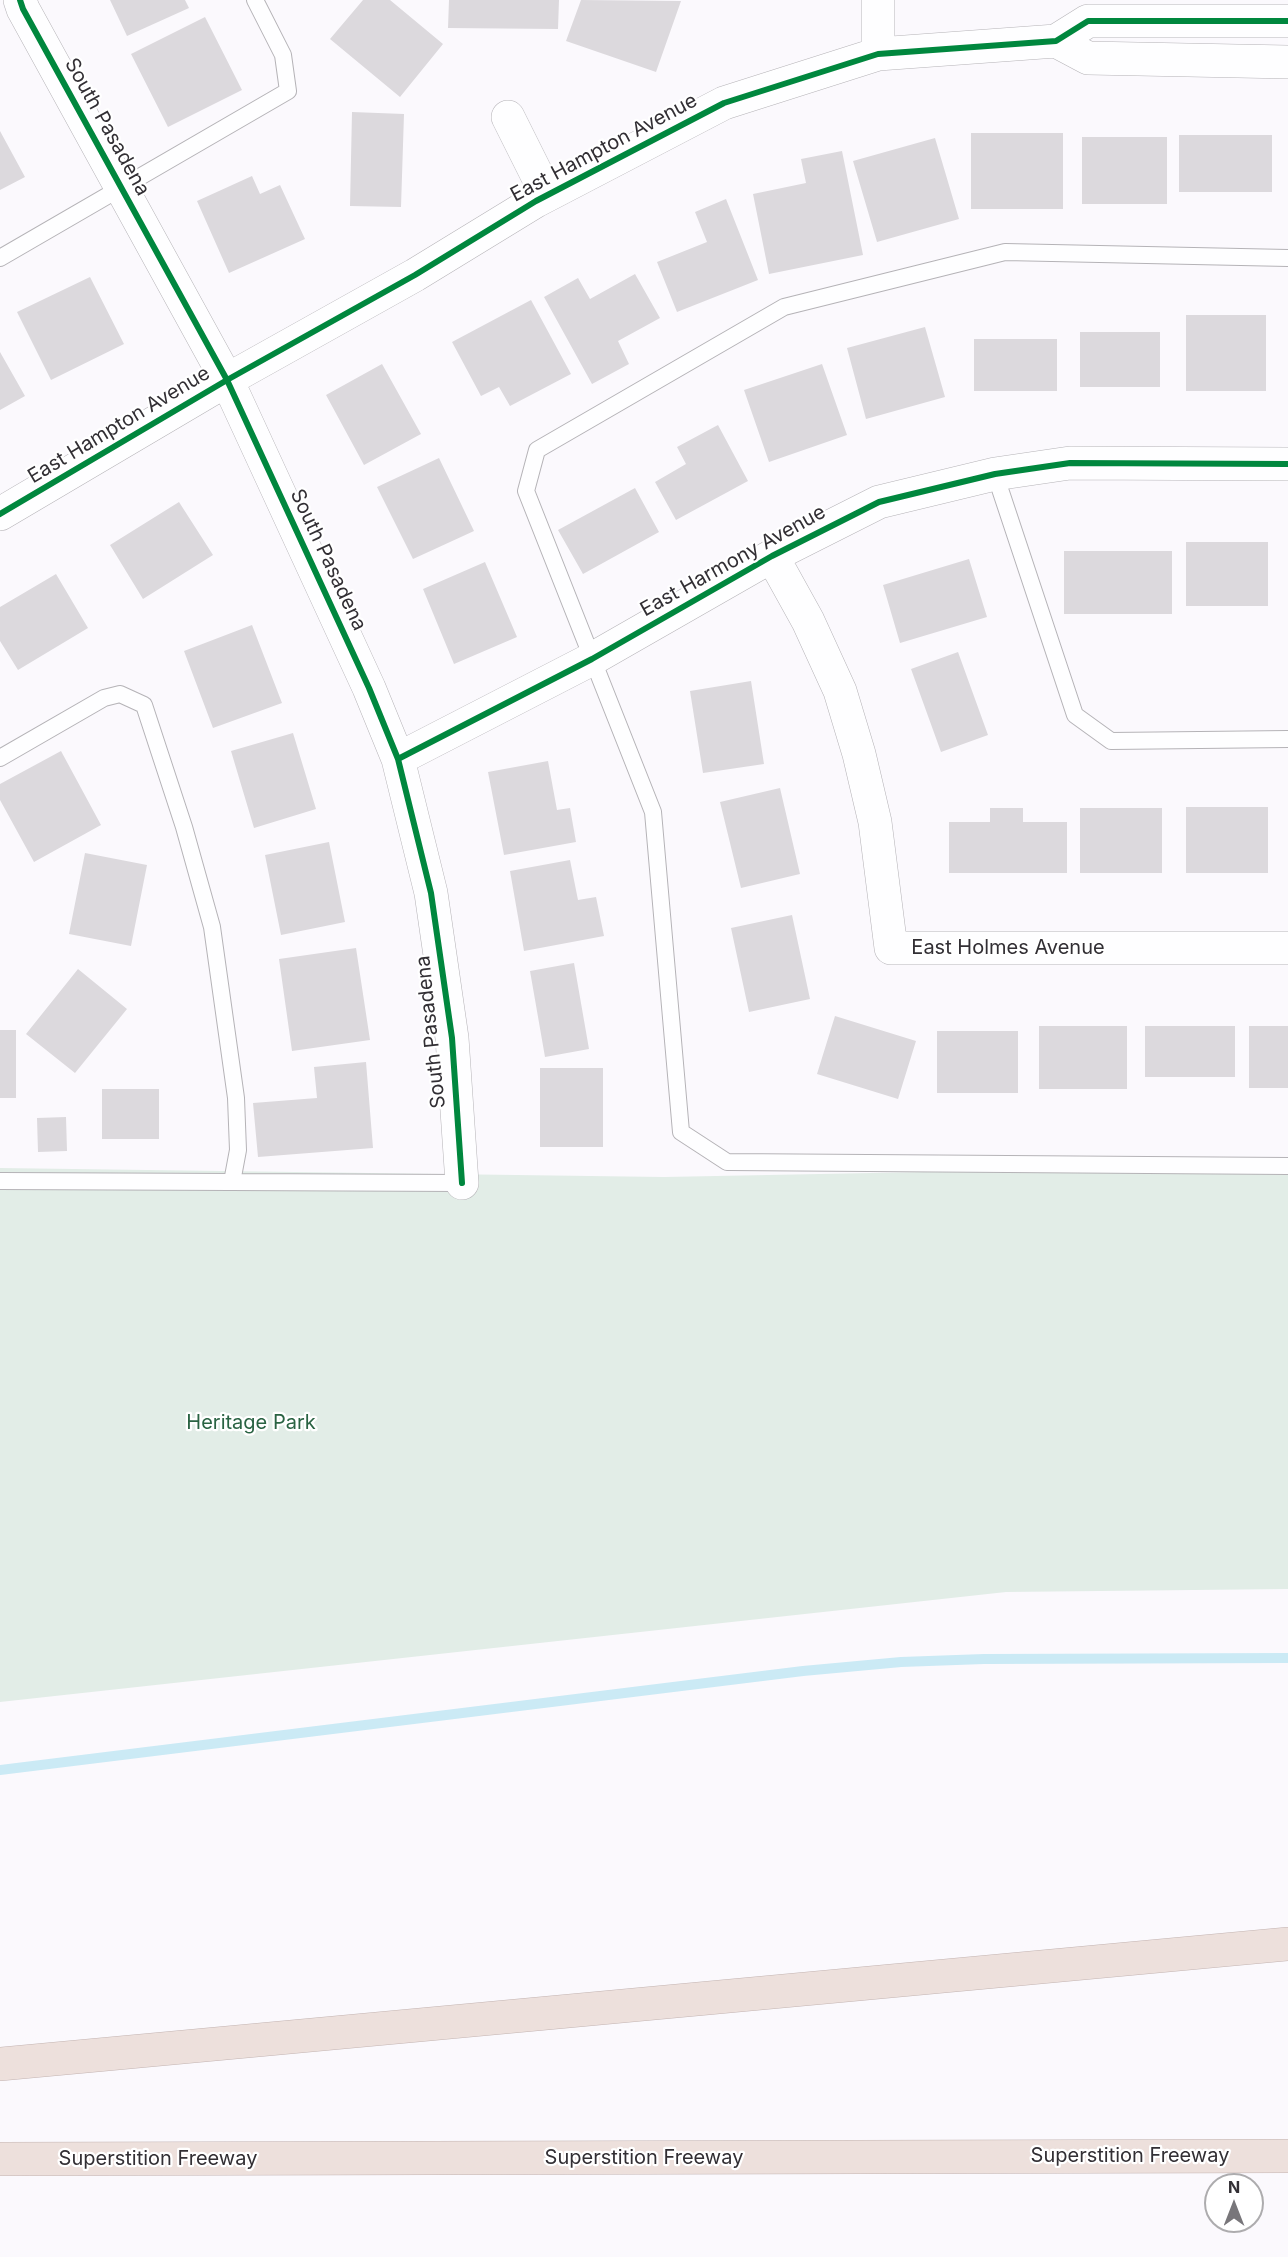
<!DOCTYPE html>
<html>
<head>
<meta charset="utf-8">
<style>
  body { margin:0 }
  #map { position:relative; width:1288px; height:2257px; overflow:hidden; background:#fbf9fd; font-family:Inter,sans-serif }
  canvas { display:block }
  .north { position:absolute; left:1204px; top:2173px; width:60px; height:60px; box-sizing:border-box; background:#fff; border:2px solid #adacae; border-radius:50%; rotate:0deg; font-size:16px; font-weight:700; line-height:24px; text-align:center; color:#322f34 }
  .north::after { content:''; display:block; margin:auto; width:21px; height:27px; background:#78767a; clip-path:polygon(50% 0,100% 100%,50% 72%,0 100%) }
</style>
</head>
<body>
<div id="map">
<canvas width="1288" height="2257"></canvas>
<div class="north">N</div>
</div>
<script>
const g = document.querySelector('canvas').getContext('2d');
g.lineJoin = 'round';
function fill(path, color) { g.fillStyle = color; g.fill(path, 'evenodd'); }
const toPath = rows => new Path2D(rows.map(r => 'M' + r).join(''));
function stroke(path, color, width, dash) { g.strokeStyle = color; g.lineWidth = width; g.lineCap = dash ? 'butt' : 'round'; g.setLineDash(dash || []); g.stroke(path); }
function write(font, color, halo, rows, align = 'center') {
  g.font = font + ' Inter,sans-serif'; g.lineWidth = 4.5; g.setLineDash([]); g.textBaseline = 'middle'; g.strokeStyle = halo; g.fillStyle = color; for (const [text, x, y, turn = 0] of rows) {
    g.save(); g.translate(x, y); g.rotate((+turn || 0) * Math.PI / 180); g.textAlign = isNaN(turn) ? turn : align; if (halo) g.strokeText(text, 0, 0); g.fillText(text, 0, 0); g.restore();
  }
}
fill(toPath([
  [1288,1165,1288,1589,1006,1592,0,1702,0,1168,664,1177]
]), '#e2ede7');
stroke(toPath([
  [0,1770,803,1671,901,1662,984,1659,1288,1658]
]), '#cbeaf5', 10);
fill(toPath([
  [110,0,185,0,189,8,127,36],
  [363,0,390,0,443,44,400,97,330,39],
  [449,0,559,0,558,29,448,28],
  [581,0,681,1,656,72,566,41],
  [205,17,242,90,168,127,131,54],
  [352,112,404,114,401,207,350,206],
  [0,131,25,177,0,190],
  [971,133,1063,133,1063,209,971,209],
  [1179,135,1272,135,1272,192,1179,192],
  [1082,137,1167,137,1167,204,1082,204],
  [935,138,959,219,877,242,853,161],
  [842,151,863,255,769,274,753,194,806,183,801,159],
  [252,176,260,194,280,185,305,239,229,273,197,201],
  [726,199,758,280,677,312,657,262,707,242,695,212],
  [635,274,660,318,618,341,629,364,592,384,544,297,578,278,590,299],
  [90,277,124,344,51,380,17,312],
  [531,300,571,374,510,406,499,387,481,396,452,342],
  [1186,315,1266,315,1266,391,1186,391],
  [925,327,945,397,866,419,847,348],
  [1080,332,1160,332,1160,387,1080,387],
  [974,339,1057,339,1057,391,974,391],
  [0,352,25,396,0,410],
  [382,364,421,434,364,465,326,395],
  [822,364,847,435,769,462,744,390],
  [718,425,748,481,676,520,655,482,686,464,677,447],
  [439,458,474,531,413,559,377,487],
  [635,488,659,532,583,574,558,530],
  [179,502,213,555,143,599,110,545],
  [1186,542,1268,542,1268,606,1186,606],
  [1064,551,1172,551,1172,614,1064,614],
  [969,559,987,617,900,643,883,585],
  [485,562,517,637,454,664,423,589],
  [56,574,88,628,18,670,0,641,0,607],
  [252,625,282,703,213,728,184,651],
  [958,652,988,735,941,752,911,669],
  [751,681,764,764,703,773,690,691],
  [293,733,316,809,254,828,231,751],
  [61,751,101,825,34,862,0,800,0,784],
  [548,761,557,810,570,808,576,842,504,855,488,772],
  [780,788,800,874,741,888,720,802],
  [1186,807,1268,807,1268,873,1186,873],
  [990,808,1023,808,1023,822,1067,822,1067,873,949,873,949,822,990,822],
  [1080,808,1162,808,1162,873,1080,873],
  [329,842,345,922,281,935,265,855],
  [85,853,147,865,131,946,69,934],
  [570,860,578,900,596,897,604,936,524,951,510,871],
  [792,915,810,999,749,1012,731,928],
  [356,948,370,1040,292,1051,279,959],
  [574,963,589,1049,545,1057,530,971],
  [78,969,127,1009,75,1073,26,1034],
  [835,1016,916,1041,898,1099,817,1074],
  [1039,1026,1127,1026,1127,1089,1039,1089],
  [1145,1026,1235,1026,1235,1077,1145,1077],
  [1249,1026,1288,1026,1288,1088,1249,1088],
  [0,1030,16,1030,16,1098,0,1098],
  [937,1031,1018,1031,1018,1093,937,1093],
  [366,1062,373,1148,258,1157,253,1103,317,1098,314,1067],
  [540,1068,603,1068,603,1147,540,1147],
  [102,1089,159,1089,159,1139,102,1139],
  [66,1117,67,1151,38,1152,37,1118]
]), '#dcd9dd');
const lane = toPath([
  [0,258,288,91,283,55,255,0],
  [1288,258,1005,252,784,307,537,450,526,491,653,812,681,1132,727,1162,1288,1166],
  [995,474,1075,715,1111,741,1288,739],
  [0,758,104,698,120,694,144,705,184,827,212,927,236,1098,238,1150,232,1182],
  [0,1181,462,1183]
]);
const street = toPath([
  [20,0,23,9,227,380,369,688,398,759,431,893,452,1038,462,1183],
  [878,0,878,54],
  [1056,41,1088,58,1288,62],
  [508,117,547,195],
  [0,514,227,380,415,275,536,201,724,103,878,54,1056,41,1088,21,1288,21],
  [772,556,808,621,840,691,859,754,875,822,891,948,1288,948],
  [398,759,592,659,772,556,879,502,995,474,1070,463,1288,464]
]);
const highway = toPath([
  [0,2064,1288,1944],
  [0,2159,1288,2156]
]);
stroke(lane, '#b5b3b7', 18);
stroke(street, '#b5b3b7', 34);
stroke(highway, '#c3b4b2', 34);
stroke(lane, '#fefeff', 16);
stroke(street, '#fefeff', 33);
stroke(highway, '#ede0dc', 33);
stroke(toPath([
  [20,0,23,9,227,380,369,688,398,759,431,893,452,1038,462,1183],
  [0,514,227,380,415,275,536,201,724,103,878,54,1056,41,1088,21,1288,21],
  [398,759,592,659,772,556,879,502,995,474,1070,463,1288,464]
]), '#00873e', 6);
write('20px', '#322f34', '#fff', [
  ["South Pasadena",107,127,61],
  ["East Hampton Avenue",604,148,-28],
  ["East Hampton Avenue",119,425,-31],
  ["South Pasadena",328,560,65],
  ["East Harmony Avenue",733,561,-29],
  ["East Holmes Avenue",1008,948],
  ["South Pasadena",431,1032,-96],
  ["Superstition Freeway",1130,2156],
  ["Superstition Freeway",644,2158],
  ["Superstition Freeway",158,2159]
]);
write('20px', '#2a6343', '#fff', [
  ["Heritage Park",251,1423]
]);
</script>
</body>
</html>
